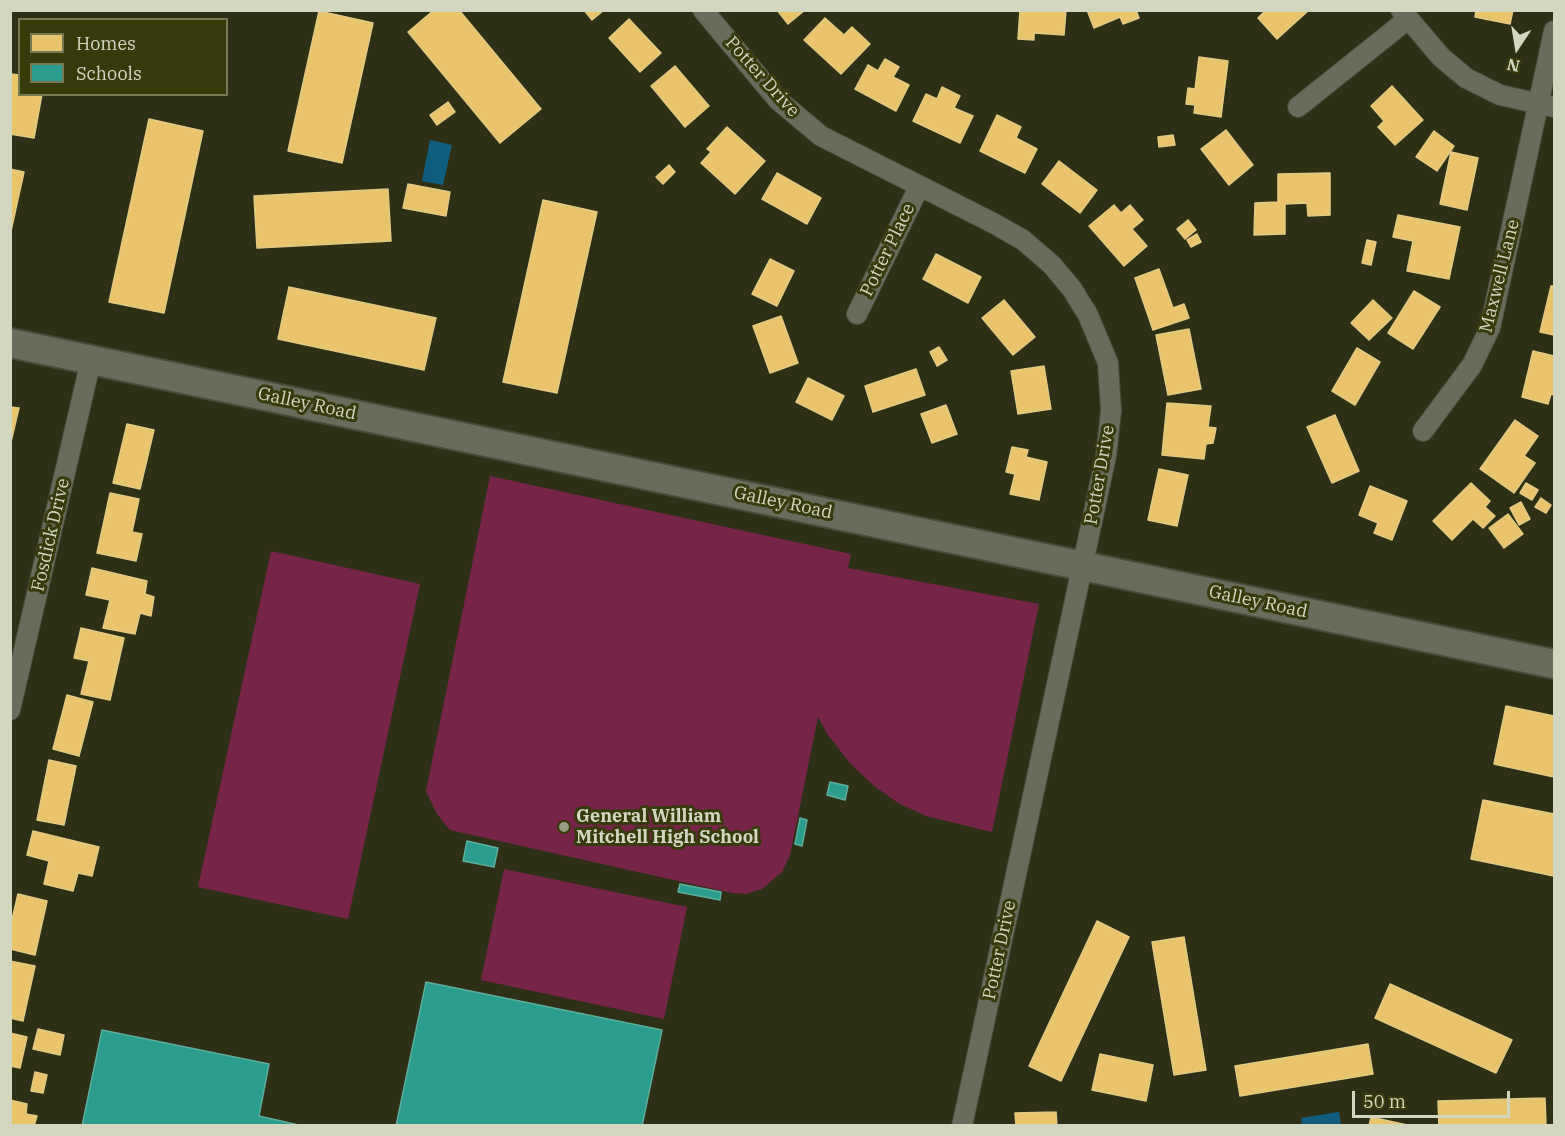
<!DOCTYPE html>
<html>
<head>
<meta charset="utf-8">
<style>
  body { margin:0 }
  #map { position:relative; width:1565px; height:1136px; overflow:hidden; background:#2e3016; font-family:"IBM Plex Serif",serif }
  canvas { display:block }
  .frame { position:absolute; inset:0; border:12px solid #d3d7bf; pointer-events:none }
  .legend { position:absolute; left:18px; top:18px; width:210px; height:78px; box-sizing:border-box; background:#373b0c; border:2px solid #757954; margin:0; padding:8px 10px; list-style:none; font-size:18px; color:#d3d7bf }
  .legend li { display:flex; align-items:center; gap:12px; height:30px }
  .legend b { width:30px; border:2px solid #757954 }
  .north { position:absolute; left:1487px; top:18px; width:60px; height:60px; -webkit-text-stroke:4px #373b0c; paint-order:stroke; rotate:192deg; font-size:16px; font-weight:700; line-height:24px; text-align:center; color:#d3d7bf }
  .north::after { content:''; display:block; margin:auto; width:21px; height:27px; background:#d3d7bf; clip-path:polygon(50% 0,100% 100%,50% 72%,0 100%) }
  .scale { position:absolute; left:1352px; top:1091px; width:158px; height:27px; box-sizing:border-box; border:3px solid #d3d7bf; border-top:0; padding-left:8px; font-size:18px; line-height:21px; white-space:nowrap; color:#d3d7bf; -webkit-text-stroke:4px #373b0c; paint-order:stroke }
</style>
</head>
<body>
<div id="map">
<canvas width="1565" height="1136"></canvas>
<div class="frame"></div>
<ul class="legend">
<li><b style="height:16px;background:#e9c46a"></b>Homes</li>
<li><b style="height:16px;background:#2a9d8f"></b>Schools</li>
</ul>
<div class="north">N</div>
<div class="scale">50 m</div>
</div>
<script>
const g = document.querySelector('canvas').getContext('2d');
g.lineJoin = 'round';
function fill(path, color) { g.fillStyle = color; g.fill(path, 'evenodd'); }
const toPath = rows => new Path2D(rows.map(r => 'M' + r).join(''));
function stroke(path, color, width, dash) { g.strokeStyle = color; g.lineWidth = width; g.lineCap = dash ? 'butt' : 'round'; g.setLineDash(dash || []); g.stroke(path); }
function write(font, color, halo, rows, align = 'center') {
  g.font = font + ' "IBM Plex Serif",serif'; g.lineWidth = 6; g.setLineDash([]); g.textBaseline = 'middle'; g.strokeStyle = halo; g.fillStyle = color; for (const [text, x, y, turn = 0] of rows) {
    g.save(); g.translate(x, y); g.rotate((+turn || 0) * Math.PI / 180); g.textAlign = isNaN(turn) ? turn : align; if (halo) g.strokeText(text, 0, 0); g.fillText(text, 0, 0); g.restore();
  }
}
fill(toPath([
  [490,476,851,554,848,568,1039,604,992,832,926,816,898,803,874,786,850,763,828,735,818,717,790,855,782,872,762,889,746,894,732,893,450,830,437,814,426,791],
  [271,551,420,584,348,919,198,887],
  [504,869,687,907,664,1019,481,980]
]), '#762448');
fill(toPath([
  [430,140,452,145,443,185,422,181],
  [1339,1112,1341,1125,1302,1125,1301,1118]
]), '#105e7f');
const homes = toPath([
  [434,10,459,10,541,109,500,143,408,32,434,10],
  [584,10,604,10,592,20,584,10],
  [777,10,805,10,788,24,777,10],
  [1020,10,1066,10,1064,35,1034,33,1034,40,1018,39,1020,10],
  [1087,10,1136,10,1139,18,1123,24,1120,17,1094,28,1087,10],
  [1266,10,1309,10,1277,39,1258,18,1266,10],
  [1476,10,1513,10,1510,24,1475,17,1476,10],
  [319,11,373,23,342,163,288,151,319,11],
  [825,18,844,35,852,27,870,44,841,74,804,40,825,18],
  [629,19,661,53,640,72,609,38,629,19],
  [1199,57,1228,61,1221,117,1194,113,1195,105,1186,104,1188,88,1195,89,1199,57],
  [885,59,899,67,893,77,909,85,896,111,855,89,868,65,878,71,885,59],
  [675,66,709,106,685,127,651,86,675,66],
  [10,74,20,75,20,94,42,94,34,138,10,134,10,74],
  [1392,86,1423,120,1395,145,1378,127,1384,121,1371,106,1392,86],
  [942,87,960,96,954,108,973,116,960,143,913,121,926,94,937,99,942,87],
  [448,102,455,112,437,125,430,115,448,102],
  [997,115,1021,127,1016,138,1037,149,1025,173,980,151,997,115],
  [149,119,203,131,164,313,109,302,149,119],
  [727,127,765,161,735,194,701,163,711,152,707,149,727,127],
  [1226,130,1253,165,1229,185,1201,149,1226,130],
  [1434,131,1454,146,1437,171,1416,157,1434,131],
  [1173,135,1175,145,1159,147,1158,137,1173,135],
  [1451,152,1478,158,1467,210,1440,204,1451,152],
  [1059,161,1097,190,1080,213,1042,184,1059,161],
  [669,165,675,172,663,184,656,177,669,165],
  [10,169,24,172,11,231,10,231,10,169],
  [777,173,821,198,807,224,762,199,777,173],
  [1330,173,1330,215,1308,216,1307,203,1285,204,1285,234,1254,235,1255,203,1278,202,1278,174,1330,173],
  [408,184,450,192,446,216,403,208,408,184],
  [388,189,391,241,257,248,254,196,388,189],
  [543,200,597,212,557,393,503,382,543,200],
  [1114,205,1121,213,1130,205,1143,220,1132,229,1147,246,1124,266,1089,226,1114,205],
  [1398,215,1460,227,1449,279,1407,271,1413,241,1393,237,1398,215],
  [1188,220,1196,230,1185,239,1177,229,1188,220],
  [1197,234,1201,242,1191,247,1187,240,1197,234],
  [1367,240,1376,242,1371,265,1362,263,1367,240],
  [936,254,981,277,968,303,923,279,936,254],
  [770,259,794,271,777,306,752,294,770,259],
  [1159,269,1173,308,1184,304,1189,318,1153,330,1135,278,1159,269],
  [1551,286,1554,286,1554,335,1540,332,1551,286],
  [289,287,436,318,424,370,278,339,289,287],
  [1414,291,1440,307,1413,349,1388,333,1414,291],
  [1004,300,1035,337,1013,355,982,318,1004,300],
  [1373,300,1392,318,1369,340,1351,323,1373,300],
  [781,316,798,363,770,373,753,326,781,316],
  [1189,329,1201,389,1168,395,1156,335,1189,329],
  [939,347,947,360,937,366,930,352,939,347],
  [1357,348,1380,362,1355,405,1332,391,1357,348],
  [1533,351,1554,356,1554,395,1551,394,1548,404,1522,397,1533,351],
  [1044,366,1051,409,1018,414,1011,371,1044,366],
  [916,369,925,395,873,412,865,386,916,369],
  [808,378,844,396,832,420,796,402,808,378],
  [1167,403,1211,406,1208,427,1216,428,1213,443,1206,444,1204,459,1162,455,1167,403],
  [946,405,957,434,932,443,921,414,946,405],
  [10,407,19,408,10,446,10,407],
  [1335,415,1359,471,1332,483,1307,427,1335,415],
  [1515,420,1538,436,1524,456,1535,463,1514,493,1480,469,1515,420],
  [127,424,154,430,140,489,113,483,127,424],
  [1012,447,1028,450,1026,457,1047,462,1039,500,1010,494,1015,474,1006,472,1012,447],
  [1159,469,1188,475,1177,526,1148,520,1159,469],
  [1471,483,1490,501,1485,507,1495,516,1483,528,1473,519,1452,540,1433,521,1471,483],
  [1526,483,1538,490,1532,500,1520,493,1526,483],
  [1370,486,1407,501,1392,540,1374,533,1378,523,1359,515,1370,486],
  [110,493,139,499,132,532,142,534,136,561,97,553,110,493],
  [1541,498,1551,505,1546,513,1535,507,1541,498],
  [1521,502,1530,519,1519,525,1510,508,1521,502],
  [1508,514,1523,534,1504,548,1489,528,1508,514],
  [92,568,147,581,145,594,154,597,151,616,140,613,135,634,103,628,110,600,86,595,92,568],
  [81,628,124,638,110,700,81,694,89,661,74,658,81,628],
  [67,695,93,702,79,756,53,749,67,695],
  [1506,706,1554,716,1554,777,1494,764,1506,706],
  [49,760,76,766,64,825,37,820,49,760],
  [1483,800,1554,814,1554,876,1471,859,1483,800],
  [33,831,99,847,92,876,78,873,73,891,44,884,49,861,27,855,33,831],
  [18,894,47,901,35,955,10,949,10,928,18,894],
  [1097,921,1129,937,1061,1081,1029,1066,1097,921],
  [1184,937,1206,1070,1174,1075,1152,942,1184,937],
  [10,961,35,966,23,1021,10,1018,10,961],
  [1390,984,1512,1040,1496,1073,1375,1018,1390,984],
  [38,1029,64,1035,60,1055,33,1049,38,1029],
  [10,1033,27,1037,20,1068,10,1066,10,1033],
  [1368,1044,1373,1074,1240,1096,1235,1066,1368,1044],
  [1100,1054,1153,1065,1146,1101,1092,1090,1100,1054],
  [35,1072,47,1075,43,1093,31,1091,35,1072],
  [1545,1098,1546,1126,1439,1126,1438,1101,1545,1098],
  [10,1100,27,1104,26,1114,37,1116,34,1126,10,1126,10,1100],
  [1056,1112,1057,1126,1016,1126,1015,1113,1056,1112],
  [1371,1117,1407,1125,1407,1126,1369,1126,1371,1117]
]);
fill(homes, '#e9c46a');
stroke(homes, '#e2ca84', 1.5);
const schools = toPath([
  [830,782,848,786,845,800,827,795,830,782],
  [800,818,807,820,802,846,795,844,800,818],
  [467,841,498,848,494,867,463,861,467,841],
  [680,884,721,892,720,900,678,892,680,884],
  [426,982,662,1030,642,1126,396,1126,426,982],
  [102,1030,269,1064,259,1116,303,1126,82,1126,102,1030]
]);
fill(schools, '#2a9d8f');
stroke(schools, '#5dae9d', 1.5);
const minor = toPath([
  [703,10,778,100,821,136,995,224,1023,240,1052,265,1072,289,1088,315,1108,363,1111,411,1106,456,962,1126],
  [1401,10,1441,57,1466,78,1500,95,1554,107],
  [1298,107,1408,19],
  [857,314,919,187],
  [1423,431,1472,365,1490,328,1554,31],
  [10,710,91,360]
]);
const secondary = toPath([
  [10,343,1554,664]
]);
stroke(minor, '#474a36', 22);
stroke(secondary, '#474a36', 32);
stroke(minor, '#6a6c5b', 20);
stroke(secondary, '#6a6c5b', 28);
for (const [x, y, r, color] of [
  [564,827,6,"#999d84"]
]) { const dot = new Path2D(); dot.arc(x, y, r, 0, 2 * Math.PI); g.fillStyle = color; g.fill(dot); stroke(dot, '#373b0c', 2); }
write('18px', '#d3d7bf', '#373b0c', [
  ["Potter Drive",762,77,48],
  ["Potter Place",888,250,-64],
  ["Maxwell Lane",1500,276,-76],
  ["Galley Road",307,404,12],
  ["Potter Drive",1100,475,-80],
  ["Galley Road",783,503,12],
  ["Fosdick Drive",51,535,-77],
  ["Galley Road",1258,602,12],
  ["Potter Drive",1000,950,-78]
]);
write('bold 18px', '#d3d7bf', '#373b0c', [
  ["General William",576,817],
  ["Mitchell High School",576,838]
], 'left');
</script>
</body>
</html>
